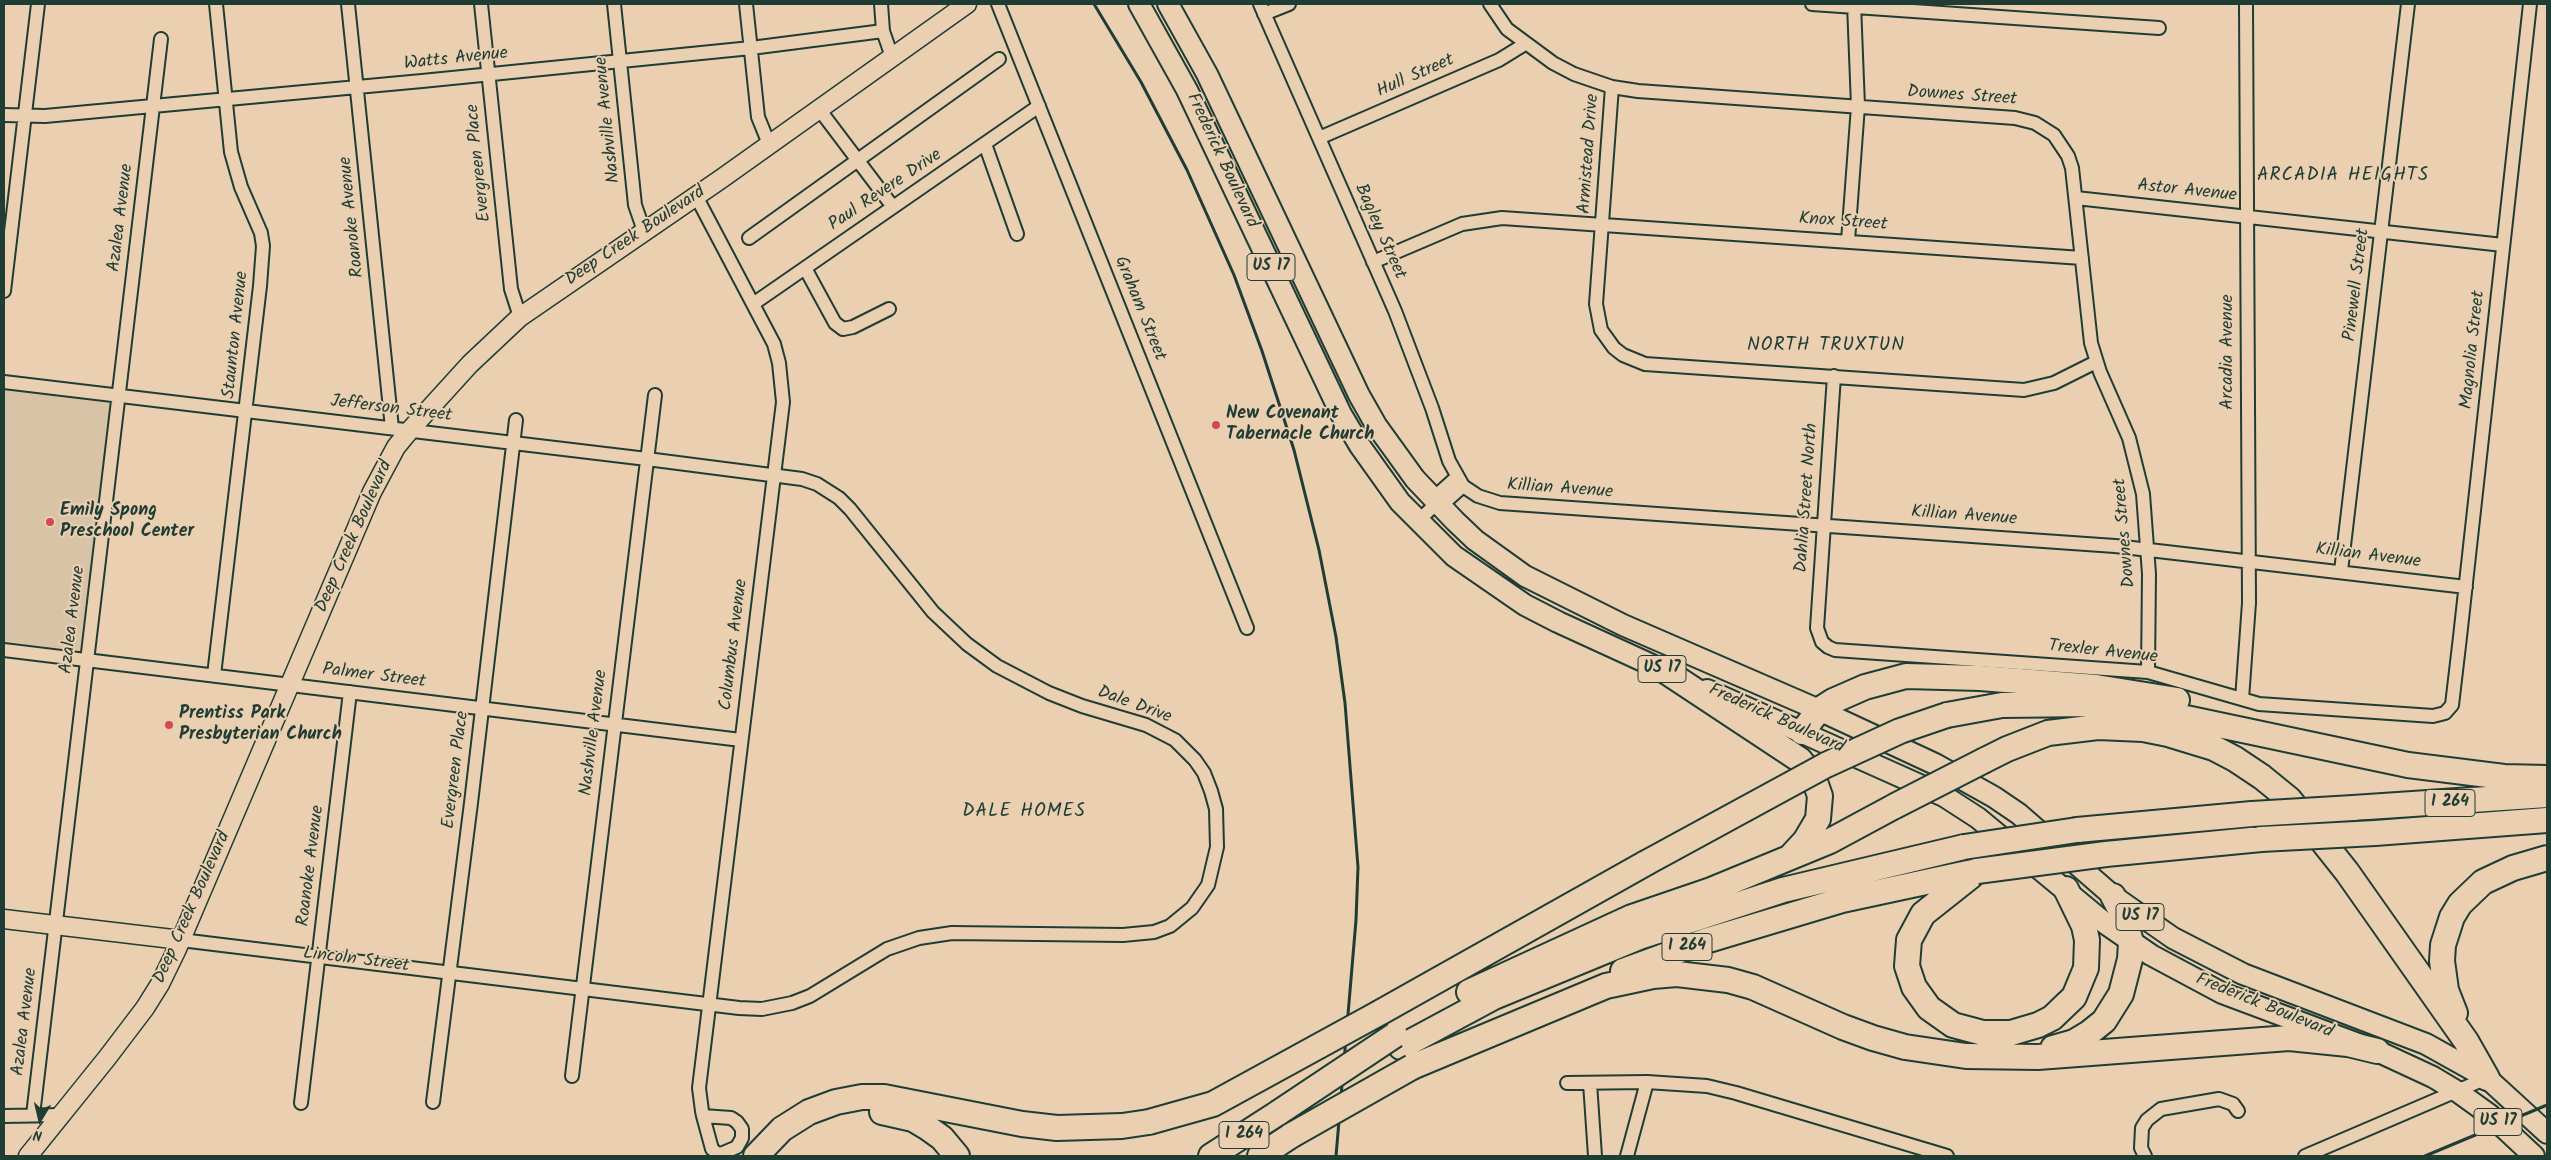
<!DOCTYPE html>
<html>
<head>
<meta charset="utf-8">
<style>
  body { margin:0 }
  #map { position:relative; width:2551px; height:1160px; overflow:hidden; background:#eacfb1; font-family:Kalam,sans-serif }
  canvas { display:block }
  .frame { position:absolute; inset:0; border:5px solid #1f3d34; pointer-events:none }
  .north { position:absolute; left:15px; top:1095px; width:50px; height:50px; -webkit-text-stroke:4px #eacfb1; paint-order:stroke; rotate:189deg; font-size:14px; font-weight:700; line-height:20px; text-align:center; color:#1f3d34 }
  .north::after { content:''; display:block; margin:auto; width:18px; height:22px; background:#1f3d34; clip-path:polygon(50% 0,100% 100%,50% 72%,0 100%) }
</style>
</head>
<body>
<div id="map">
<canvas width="2551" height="1160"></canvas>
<div class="frame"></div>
<div class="north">N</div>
</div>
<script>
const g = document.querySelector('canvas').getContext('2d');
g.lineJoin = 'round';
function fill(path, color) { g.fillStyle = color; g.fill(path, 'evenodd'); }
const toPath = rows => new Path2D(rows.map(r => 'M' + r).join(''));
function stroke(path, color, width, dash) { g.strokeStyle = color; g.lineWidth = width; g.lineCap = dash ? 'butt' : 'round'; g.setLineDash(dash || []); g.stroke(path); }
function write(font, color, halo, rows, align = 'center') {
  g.font = font + ' Kalam,sans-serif'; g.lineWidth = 4; g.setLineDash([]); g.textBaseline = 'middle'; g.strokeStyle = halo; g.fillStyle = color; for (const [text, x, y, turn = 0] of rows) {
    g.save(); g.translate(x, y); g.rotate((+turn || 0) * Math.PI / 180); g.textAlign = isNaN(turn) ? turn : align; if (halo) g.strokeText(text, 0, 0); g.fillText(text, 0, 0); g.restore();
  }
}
fill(toPath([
  [4,388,111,402,80,651,4,641]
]), '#d9c3a6');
const street = toPath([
  [348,4,392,428],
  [481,4,511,289,520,317],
  [614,4,635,205,644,231],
  [746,4,758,117,769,144],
  [881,4,883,31,892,57],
  [998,4,1247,628],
  [1260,4,1395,311,1432,408,1449,461,1463,486,1478,496,1500,503,2115,546,2466,587],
  [1490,4,1507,29,1553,63,1574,74,1612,87,1638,91,2015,118,2035,123,2054,135,2068,156,2072,168,2091,343,2100,372,2129,438,2143,494,2149,574,2148,672],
  [1812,4,2159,28],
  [1264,14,1289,4],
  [1612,87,1596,304,1601,330,1614,348,1623,355,1645,364,2024,390,2054,383,2096,362],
  [819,109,893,207],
  [4,115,45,116,422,81,751,48,883,31],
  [1319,138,1499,60,1525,44],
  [985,144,1017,234],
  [696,196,774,344,779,363,783,402,699,1088,702,1111,703,1116,712,1149,718,1154,723,1153,737,1147,742,1138,742,1129,737,1122,731,1118,703,1116],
  [2076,198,2503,245],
  [749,238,999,59],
  [1848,241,1858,106,1854,4],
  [1373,262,1462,224,1502,218,2082,258],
  [805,268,835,323,843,329,853,327,889,309],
  [4,291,38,4],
  [753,304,1039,106],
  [1834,376,1817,628,1822,642,1828,647,1835,650,2148,672,2259,704,2433,716,2445,713,2452,705,2460,637,2530,4],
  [4,382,647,459,802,479,817,484,839,498,850,509,933,612,967,644,997,666,1049,693,1082,706,1146,725,1175,740,1195,760,1204,773,1211,791,1216,809,1217,847,1208,885,1192,908,1170,926,1154,932,1123,935,952,933,919,938,887,949,810,996,792,1003,762,1009,739,1008,181,940],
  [1437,503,1444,503,1463,486],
  [1418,521,1437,503,1438,494,1457,477],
  [2341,571,2408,4],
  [4,650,741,740],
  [214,675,260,286,263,246,261,233,241,187,231,152,216,4],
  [2242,699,2249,603,2246,4],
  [572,1076,655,395],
  [1567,1083,1647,1082,1707,1086,1736,1093,1947,1156],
  [1590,1083,1595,1156],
  [433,1102,471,803,516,420],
  [301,1103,350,692],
  [33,1115,161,39],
  [4,1116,62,1115],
  [1627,1156,1647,1082],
  [2145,1156,2141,1148,2142,1128,2147,1120,2161,1109,2219,1099,2233,1104,2238,1111],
  [2305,1156,2487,1078]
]);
const secondary = toPath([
  [4,919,181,940],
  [28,1156,107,1058,145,1008,160,984,177,949,372,492,396,447,410,430,470,364,520,317,721,179,967,4]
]);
const primary = toPath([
  [1139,4,1187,90,1341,414,1360,446,1400,502,1454,556,1525,605,1558,622,1678,677],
  [1168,4,1207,74,1359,395,1376,425,1415,479,1455,521,1475,540,1525,576,1623,625,1819,710,1935,764,1994,797,2019,814,2113,896,2173,938,2243,974,2426,1044,2487,1078,2547,1133],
  [1707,690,1944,796,1978,818,2106,924,2151,955,2222,993,2377,1051,2433,1077,2458,1092,2490,1115,2534,1156]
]);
const highway = toPath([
  [1664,670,1800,760,1813,776,1820,796,1818,819,1805,841,1792,855],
  [1947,715,2002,705,2090,704,2167,714,2408,765,2504,777,2547,778],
  [1802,732,1819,710,1833,701,1865,687,1906,676,1980,678,2096,687,2177,700],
  [1985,760,2007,749,2048,733,2098,727,2143,729,2168,734,2214,748,2235,759,2262,777,2289,799,2347,872,2466,1041,2487,1078],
  [2353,808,2547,795],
  [2077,830,2252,814],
  [2375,833,2547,820],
  [2106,854,2261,839],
  [1971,876,1923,914,1909,940,1907,966,1914,987,1929,1008,1953,1025,1983,1033,2011,1033,2038,1025,2052,1018,2074,997,2086,968,2087,940,2084,926,2066,889],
  [1623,971,1705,941,1842,900,1977,871],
  [1469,992,1632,917,1711,890,1830,841,1895,806],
  [1381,1012,1646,863],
  [2455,1013,2446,990,2442,961,2443,945,2452,917,2460,904,2483,882,2513,868,2547,858],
  [1401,1047,1494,997,1642,936,1783,890,1964,847],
  [2053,1048,2074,1042,2089,1033,2104,1021,2121,994,2130,959,2131,942,2124,917,2113,896],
  [1412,1067,1606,986,1653,976,1677,974,1728,980,1753,987,1843,1027,1873,1038,1905,1047,1966,1056,2038,1057,2289,1038,2348,1044,2377,1051],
  [882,1112,913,1119,928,1128,942,1138,957,1156],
  [756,1156,782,1129,809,1112,836,1102,862,1097,884,1097,1022,1124,1057,1128,1122,1126,1149,1122],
  [1211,1156,1278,1113],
  [1260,1156,1292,1135]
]);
stroke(street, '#1f3d34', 16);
stroke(secondary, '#1f3d34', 21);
stroke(primary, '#1f3d34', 24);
stroke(highway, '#1f3d34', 28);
stroke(street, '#eacfb1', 12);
stroke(secondary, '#eacfb1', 18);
stroke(primary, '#eacfb1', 20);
stroke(highway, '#eacfb1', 24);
stroke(toPath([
  [1094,4,1141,82,1187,170,1234,275,1262,351,1294,450,1319,550,1336,637,1345,703,1358,867,1356,920,1336,1156],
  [2425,1156,2547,1105]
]), '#1f3d34', 3);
const highwayBridge = toPath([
  [1895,806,1985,760],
  [2252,814,2353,808],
  [2261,839,2375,833],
  [1964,847,2077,830],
  [1646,863,1826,765,1900,731,1947,715],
  [1977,871,2106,854],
  [1278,1113,1395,1035],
  [1149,1122,1213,1104,1381,1012],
  [1292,1135,1412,1067]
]);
stroke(highwayBridge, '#1f3d34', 28, []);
stroke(highwayBridge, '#eacfb1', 24);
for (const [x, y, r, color] of [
  [1216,425,5,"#d1495b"],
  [50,522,5,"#d1495b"],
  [169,725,5,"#d1495b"]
]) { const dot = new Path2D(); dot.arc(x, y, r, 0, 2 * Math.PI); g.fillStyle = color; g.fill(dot); stroke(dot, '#eacfb1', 2); }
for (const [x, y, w] of [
  [1271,267,48],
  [1662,669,48],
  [2450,803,50],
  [2140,917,48],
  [1687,947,50],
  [2498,1122,48],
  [1244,1135,50]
]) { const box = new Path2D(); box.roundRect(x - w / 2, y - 13.5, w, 27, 4); g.fillStyle = '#eacfb1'; g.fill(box); stroke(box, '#1f3d34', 1); }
write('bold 16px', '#1f3d34', null, [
  ["US 17",1271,267],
  ["US 17",1662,669],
  ["I 264",2450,803],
  ["US 17",2140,917],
  ["I 264",1687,947],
  ["US 17",2498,1122],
  ["I 264",1244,1135]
]);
write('18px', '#1f3d34', '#eacfb1', [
  ["Watts Avenue",456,60,-6],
  ["Hull Street",1416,77,-24],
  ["Downes Street",1962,97,4],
  ["Nashville Avenue",609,120,-96],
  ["Armistead Drive",1590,154,-86],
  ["Frederick Boulevard",1221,161,65],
  ["Evergreen Place",480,163,-96],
  ["Paul Revere Drive",886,191,-34],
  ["Astor Avenue",2187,192,6],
  ["Roanoke Avenue",353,217,-96],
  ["Azalea Avenue",122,218,-83],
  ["Knox Street",1843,223,4],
  ["Bagley Street",1379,232,66],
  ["Deep Creek Boulevard",636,237,-34],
  ["Pinewell Street",2358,285,-83],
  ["Graham Street",1139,309,68],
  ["Staunton Avenue",237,335,-84],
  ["Magnolia Street",2474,350,-84],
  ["Arcadia Avenue",2229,352,-90],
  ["Jefferson Street",391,410,7],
  ["Killian Avenue",1560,490,4],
  ["Dahlia Street North",1808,498,-86],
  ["Killian Avenue",1964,517,4],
  ["Downes Street",2126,533,-95],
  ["Deep Creek Boulevard",355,537,-66],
  ["Killian Avenue",2368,557,7],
  ["Azalea Avenue",74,620,-83],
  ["Columbus Avenue",735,645,-83],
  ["Trexler Avenue",2103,653,6],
  ["Palmer Street",374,677,7],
  ["Dale Drive",1134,706,20],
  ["Frederick Boulevard",1776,720,24],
  ["Nashville Avenue",595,733,-83],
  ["Evergreen Place",457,770,-83],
  ["Roanoke Avenue",312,866,-83],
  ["Deep Creek Boulevard",193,908,-66],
  ["Lincoln Street",356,961,7],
  ["Frederick Boulevard",2264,1007,22],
  ["Azalea Avenue",26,1022,-83]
]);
write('bold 18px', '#1f3d34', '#eacfb1', [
  ["New Covenant",1226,415],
  ["Tabernacle Church",1226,436],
  ["Emily Spong",60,512],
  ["Preschool Center",60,533],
  ["Prentiss Park",179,715],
  ["Presbyterian Church",179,736]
], 'left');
g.letterSpacing = '1px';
write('19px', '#1f3d34', '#eacfb1', [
  ["ARCADIA HEIGHTS",2343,177],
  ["NORTH TRUXTUN",1826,347],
  ["DALE HOMES",1024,813]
]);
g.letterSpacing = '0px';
</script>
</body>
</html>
